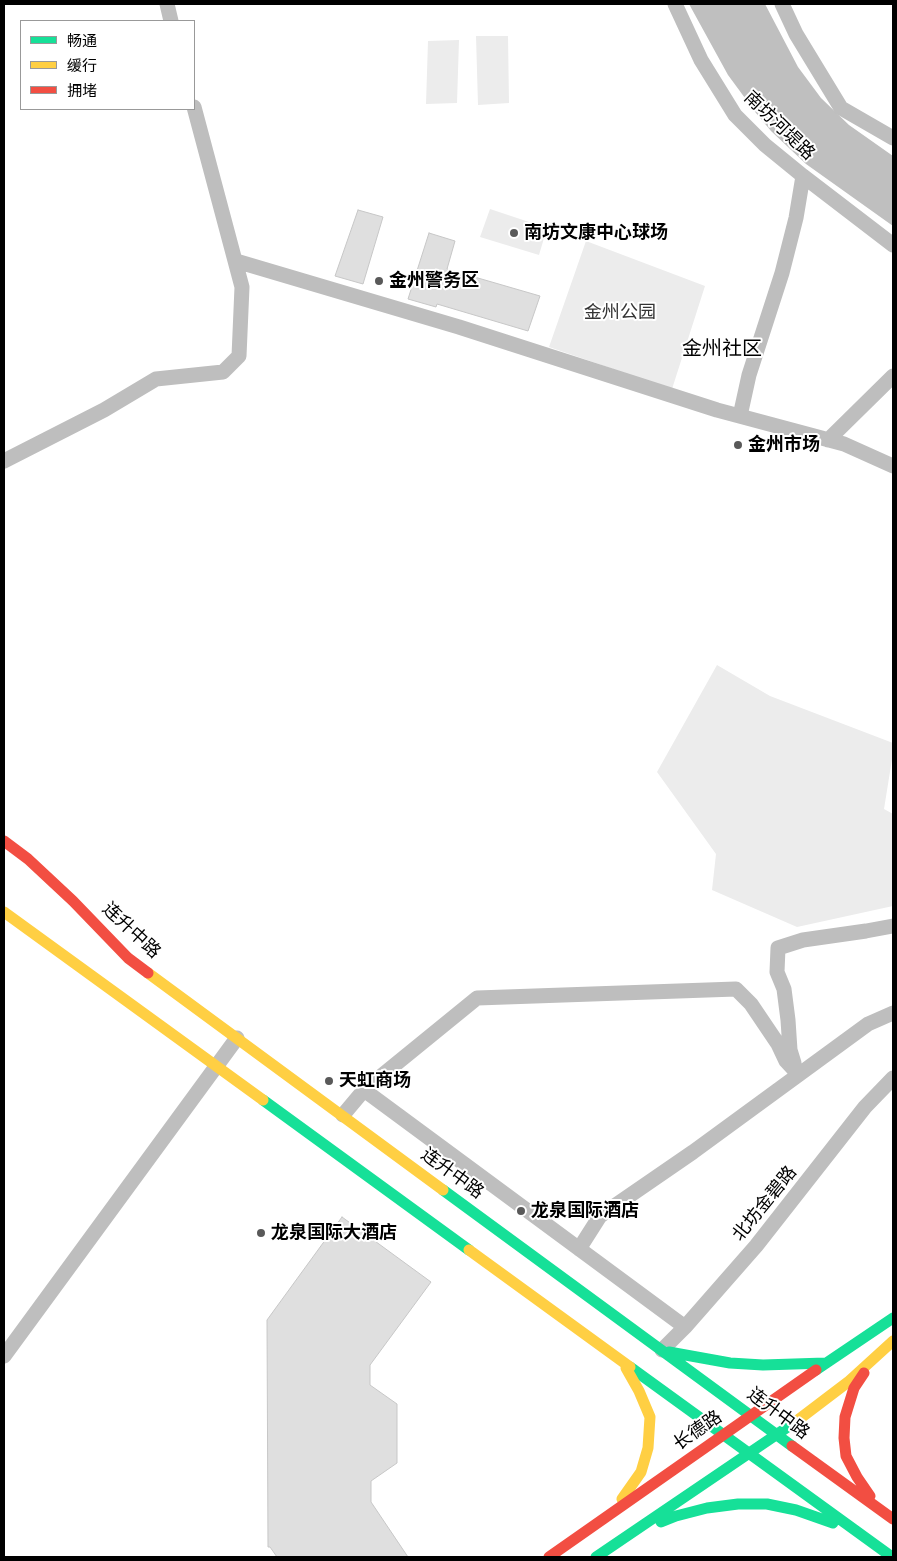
<!DOCTYPE html>
<html>
<head>
<meta charset="utf-8">
<style>
  body { margin:0 }
  #map { position:relative; width:897px; height:1561px; overflow:hidden; background:#fff; font-family:"Archivo Narrow","Noto Sans SC",sans-serif }
  canvas { display:block }
  .frame { position:absolute; inset:0; border:5px solid #000; pointer-events:none }
  .legend { position:absolute; left:20px; top:20px; width:175px; height:90px; box-sizing:border-box; background:#fff; border:1px solid #999; margin:0; padding:6px 9px; list-style:none; font-size:15px; color:#000 }
  .legend li { display:flex; align-items:center; gap:10px; height:25px }
  .legend b { width:25px; border:1px solid #999 }
</style>
</head>
<body>
<div id="map">
<canvas width="897" height="1561"></canvas>
<div class="frame"></div>
<ul class="legend">
<li><b style="height:6px;background:#16e098"></b>畅通</li>
<li><b style="height:6px;background:#ffcf43"></b>缓行</li>
<li><b style="height:6px;background:#f24e42"></b>拥堵</li>
</ul>
</div>
<script>
const g = document.querySelector('canvas').getContext('2d');
g.lineJoin = 'round';
function fill(path, color) { g.fillStyle = color; g.fill(path, 'evenodd'); }
const toPath = rows => new Path2D(rows.map(r => 'M' + r).join(''));
function stroke(path, color, width, dash) { g.strokeStyle = color; g.lineWidth = width; g.lineCap = dash ? 'butt' : 'round'; g.setLineDash(dash || []); g.stroke(path); }
function write(font, color, halo, rows, align = 'center') {
  g.font = font + ' "Archivo Narrow","Noto Sans SC",sans-serif'; g.lineWidth = 4; g.setLineDash([]); g.textBaseline = 'middle'; g.strokeStyle = halo; g.fillStyle = color; for (const [text, x, y, turn = 0] of rows) {
    g.save(); g.translate(x, y); g.rotate((+turn || 0) * Math.PI / 180); g.textAlign = isNaN(turn) ? turn : align; if (halo) g.strokeText(text, 0, 0); g.fillText(text, 0, 0); g.restore();
  }
}
fill(toPath([
  [476,36,508,36,509,103,478,105],
  [459,40,457,103,426,104,428,41],
  [490,209,547,228,539,255,480,237],
  [586,241,705,286,672,389,549,347],
  [717,665,770,696,893,743,893,753,884,809,893,814,893,906,797,927,712,890,716,854,657,772]
]), '#ececec');
fill(toPath([
  [689,4,765,4,798,67,821,98,849,125,893,156,893,226,806,164,771,131,756,113,728,75]
]), '#bfbfbf');
const building = toPath([
  [358,210,383,217,363,284,335,276,358,210],
  [429,233,455,241,447,269,540,296,528,331,437,304,436,307,408,299,429,233],
  [342,1217,431,1282,370,1365,370,1385,397,1404,397,1463,371,1481,371,1502,408,1557,277,1557,270,1547,268,1547,267,1320,342,1217]
]);
fill(building, '#dfdfdf');
stroke(building, '#c7c7c7', 1);
stroke(toPath([
  [167,4,171,21],
  [675,4,701,60,735,115,765,145,803,176,893,245],
  [782,4,796,34,841,108,893,138],
  [236,261,459,327,717,410,844,444,893,466],
  [740,416,749,375,782,273,796,218,803,176],
  [828,440,893,376],
  [4,461,104,410,156,379,223,372,239,356,242,287,194,107],
  [794,1063,790,1050,788,1020,784,989,777,972,778,948,803,940,866,931,893,926],
  [364,1090,685,1327],
  [343,1115,364,1090,477,998,736,989,751,1004,778,1044,786,1061,798,1074],
  [579,1249,600,1216,693,1152,868,1024,893,1013],
  [662,1350,685,1327,756,1246,865,1107,893,1078],
  [4,1356,237,1038]
]), '#bebebe', 15);
stroke(toPath([
  [263,1100,469,1250],
  [443,1190,792,1446],
  [669,1352,730,1363,763,1365,825,1363],
  [630,1367,892,1557],
  [816,1370,893,1318],
  [661,1522,676,1516,707,1508,738,1504,767,1504,796,1510,833,1523],
  [596,1557,798,1420]
]), '#16e098', 11);
stroke(toPath([
  [4,912,263,1100],
  [148,973,443,1190],
  [469,1250,630,1367],
  [798,1420,848,1382,893,1341],
  [622,1499,641,1472,648,1448,650,1417,639,1391,626,1368]
]), '#ffcf43', 11);
stroke(toPath([
  [4,841,28,859,73,901,128,958,148,973],
  [864,1373,854,1388,845,1417,844,1438,846,1456,857,1477,870,1496],
  [792,1446,893,1519],
  [549,1557,816,1370]
]), '#f24e42', 11);
for (const [x, y, r, color] of [
  [514,233,5,"#595959"],
  [379,281,5,"#595959"],
  [738,445,5,"#595959"],
  [329,1081,5,"#595959"],
  [521,1211,5,"#595959"],
  [261,1233,5,"#595959"]
]) { const dot = new Path2D(); dot.arc(x, y, r, 0, 2 * Math.PI); g.fillStyle = color; g.fill(dot); stroke(dot, '#fff', 2); }
write('18px', '#000', '#fff', [
  ["南坊河堤路",779,126,44],
  ["连升中路",131,931,43],
  ["连升中路",452,1174,36],
  ["北坊金碧路",765,1204,-51],
  ["连升中路",778,1414,37],
  ["长德路",698,1431,-35]
]);
write('bold 18px', '#000', '#fff', [
  ["南坊文康中心球场",524,233],
  ["金州警务区",389,281],
  ["金州市场",748,445],
  ["天虹商场",339,1081],
  ["龙泉国际酒店",531,1211],
  ["龙泉国际大酒店",271,1233]
], 'left');
write('18px', '#333', '#fff', [
  ["金州公园",620,313]
]);
write('20px', '#000', '#fff', [
  ["金州社区",722,350]
]);
</script>
</body>
</html>
